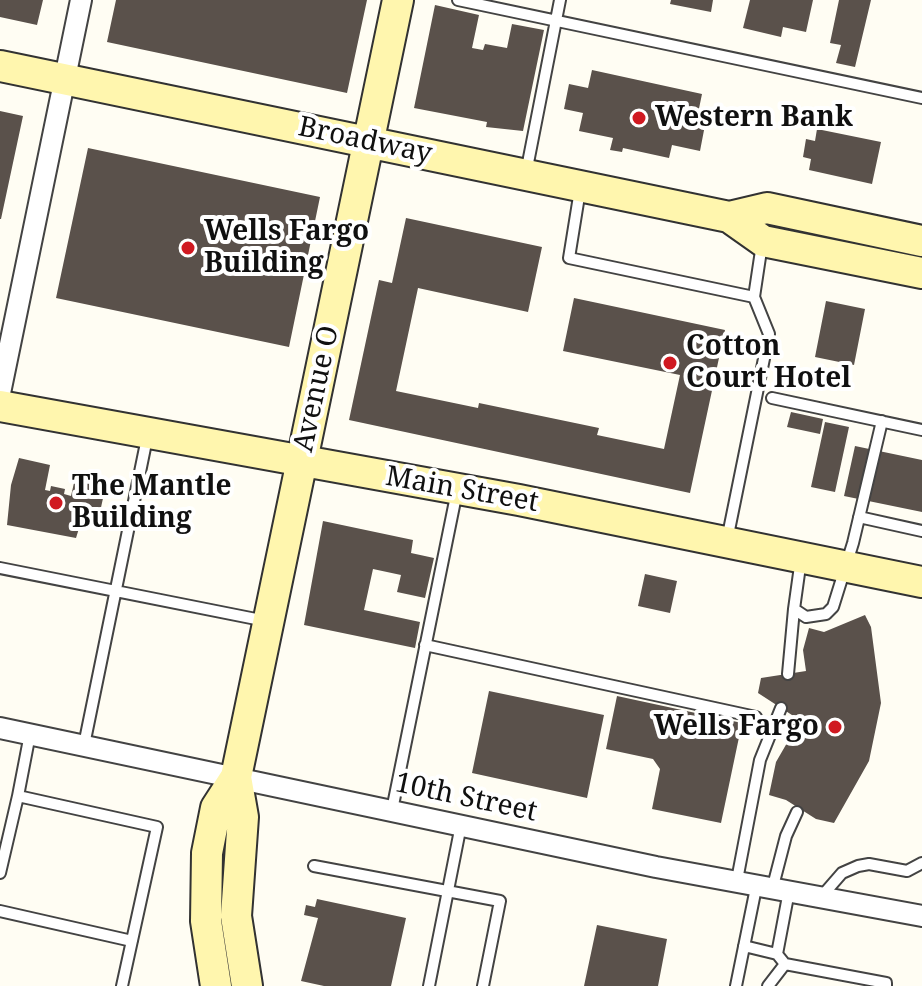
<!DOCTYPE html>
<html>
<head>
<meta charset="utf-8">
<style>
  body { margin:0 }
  canvas { display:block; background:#fffdf3 }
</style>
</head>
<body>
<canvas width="922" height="986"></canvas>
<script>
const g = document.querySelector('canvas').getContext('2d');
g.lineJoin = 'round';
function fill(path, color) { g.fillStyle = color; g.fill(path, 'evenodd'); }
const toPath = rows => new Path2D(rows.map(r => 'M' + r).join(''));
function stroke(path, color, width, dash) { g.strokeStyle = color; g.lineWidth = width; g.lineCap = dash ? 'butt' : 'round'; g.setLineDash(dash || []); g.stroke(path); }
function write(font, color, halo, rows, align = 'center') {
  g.font = font + ' "Noto Serif",serif'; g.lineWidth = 8; g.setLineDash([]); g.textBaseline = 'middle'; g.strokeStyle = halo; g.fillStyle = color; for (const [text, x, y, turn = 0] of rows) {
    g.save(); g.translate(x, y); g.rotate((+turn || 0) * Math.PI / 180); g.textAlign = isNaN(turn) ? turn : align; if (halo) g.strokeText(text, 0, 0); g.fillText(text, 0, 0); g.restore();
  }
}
fill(toPath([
  [0,0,43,0,37,25,0,17],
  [116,0,367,0,347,93,107,42],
  [671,0,713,0,711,12,670,4],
  [750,0,813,0,806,32,783,27,781,37,743,28],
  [839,0,871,0,855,67,836,63,841,45,830,43],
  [435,5,479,15,472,48,483,50,485,44,507,48,512,24,544,30,523,131,486,127,487,122,414,108],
  [592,70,702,94,696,123,705,125,700,151,672,145,669,158,623,148,622,152,610,150,613,138,579,131,583,113,564,109,569,84,588,88],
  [0,111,23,116,1,219,0,219],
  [817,129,881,142,872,184,809,170,811,159,803,157,806,139,815,141],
  [88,148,320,197,289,347,56,298],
  [406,218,542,247,528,312,418,288,396,391,478,408,479,403,599,428,597,435,664,449,680,375,563,351,574,298,725,330,690,493,349,420,379,280,392,283],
  [826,301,865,309,854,365,815,357],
  [791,412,823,419,820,434,787,427],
  [825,422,849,427,835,492,811,487],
  [855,446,922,460,922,512,844,496],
  [19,458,50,465,45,490,50,491,51,486,65,489,64,494,71,496,76,474,86,476,86,473,107,480,100,512,85,509,76,538,7,525,11,485],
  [323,521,413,540,411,553,434,558,425,598,397,592,401,575,373,569,364,610,420,622,415,648,304,625],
  [645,574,677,581,670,613,638,606],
  [865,615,871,627,881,703,869,761,834,823,816,819,786,800,769,795,776,762,791,736,795,717,758,693,761,678,806,671,803,650,809,628,824,632],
  [489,691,604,715,587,798,472,773],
  [617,696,742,723,721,823,652,809,660,769,653,759,606,749],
  [317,899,406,918,391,986,324,986,301,981,318,918,304,915,306,905,315,907],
  [597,925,667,939,658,986,584,986]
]), '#5a514b');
const lane = toPath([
  [458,0,922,98],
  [526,173,560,0],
  [580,190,569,258,754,297],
  [772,398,922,430],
  [859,517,922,531],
  [727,540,769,334,754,297,762,244],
  [801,559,794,609,806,617,826,614,833,607,853,543,882,421],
  [0,568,266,621],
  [425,645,756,717],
  [788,674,794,609],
  [84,745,147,438],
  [18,796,30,734],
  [392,810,457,491],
  [314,866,500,901,483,986],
  [0,873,18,796,157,827,122,986],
  [737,880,760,760,781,708],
  [773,886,786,836,797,812],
  [789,891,777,954,785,964,886,983,886,986],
  [822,896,842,873,858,866,869,864,907,871,922,863],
  [0,911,132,941],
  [744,946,777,954],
  [429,986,461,825],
  [736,986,757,883],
  [768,986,785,964]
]);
const street = toPath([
  [0,393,81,0],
  [0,728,656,867,922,916]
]);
const secondary = toPath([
  [0,66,729,217,763,241,922,273],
  [729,217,767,208,922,241],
  [0,406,519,500,922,582],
  [216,986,206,921,207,853,216,808,236,777],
  [247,986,236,916,243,817,236,777,398,0]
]);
stroke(lane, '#434343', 14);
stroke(street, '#434343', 24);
stroke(secondary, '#323232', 34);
stroke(lane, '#fff', 10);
stroke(street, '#fff', 20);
stroke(secondary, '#fff6ae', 30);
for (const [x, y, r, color] of [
  [639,118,8,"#d01921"],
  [188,248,8,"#d01921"],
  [670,363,8,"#d01921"],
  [56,503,8,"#d01921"],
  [835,727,8,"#d01921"]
]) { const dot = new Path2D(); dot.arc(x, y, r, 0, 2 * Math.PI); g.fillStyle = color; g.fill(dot); stroke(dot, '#fff', 3); }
write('bold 28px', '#101010', '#fff', [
  ["Western Bank",655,118],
  ["Wells Fargo",204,232],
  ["Building",204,264],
  ["Cotton",686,347],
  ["Court Hotel",686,379],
  ["The Mantle",72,487],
  ["Building",72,519],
  ["Wells Fargo",819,727,"right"]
], 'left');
write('28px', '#101010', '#fff', [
  ["Broadway",365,141,12],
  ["Avenue O",317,389,-78],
  ["Main Street",462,490,10],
  ["10th Street",466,798,12]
]);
</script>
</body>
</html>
